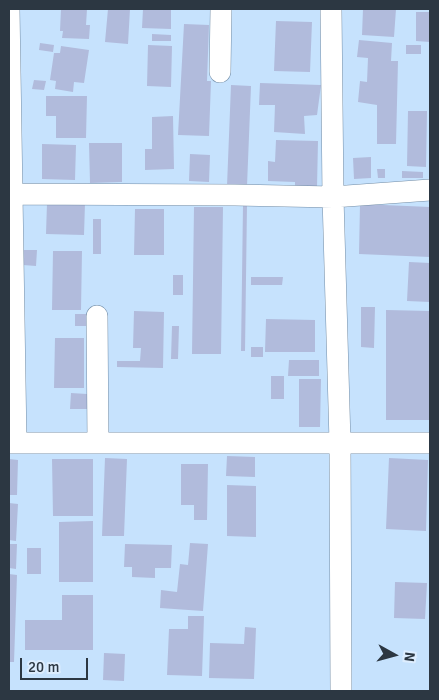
<!DOCTYPE html>
<html>
<head>
<meta charset="utf-8">
<style>
  body { margin:0 }
  #map { position:relative; width:439px; height:700px; overflow:hidden; background:#c6e2fd; font-family:Signika,sans-serif }
  canvas { display:block }
  .frame { position:absolute; inset:0; border:10px solid #2c3742; pointer-events:none }
  .north { position:absolute; left:369px; top:630px; width:50px; height:50px; -webkit-text-stroke:4px #ddedfe; paint-order:stroke; rotate:97deg; font-size:14px; font-weight:700; line-height:20px; text-align:center; color:#2c3742 }
  .north::after { content:''; display:block; margin:auto; width:18px; height:22px; background:#2c3742; clip-path:polygon(50% 0,100% 100%,50% 72%,0 100%) }
  .scale { position:absolute; left:20px; top:658px; width:68px; height:22px; box-sizing:border-box; border:2px solid #2c3742; border-top:0; padding-left:6px; font-size:15px; line-height:18px; white-space:nowrap; color:#2c3742; -webkit-text-stroke:4px #ddedfe; paint-order:stroke }
</style>
</head>
<body>
<div id="map">
<canvas width="439" height="700"></canvas>
<div class="frame"></div>
<div class="north">N</div>
<div class="scale">20 m</div>
</div>
<script>
const g = document.querySelector('canvas').getContext('2d');
g.lineJoin = 'round';
function fill(path, color) { g.fillStyle = color; g.fill(path, 'evenodd'); }
const toPath = rows => new Path2D(rows.map(r => 'M' + r).join(''));
function stroke(path, color, width, dash) { g.strokeStyle = color; g.lineWidth = width; g.lineCap = dash ? 'butt' : 'round'; g.setLineDash(dash || []); g.stroke(path); }
fill(toPath([
  [61,9,87,9,86,25,90,25,89,39,62,38,63,31,60,31],
  [108,9,130,9,128,44,105,42],
  [143,9,171,9,171,29,142,28],
  [363,9,396,9,394,37,362,35],
  [416,12,430,12,430,42,416,41],
  [276,21,312,22,310,72,274,71],
  [184,24,209,25,207,81,211,81,209,136,178,135],
  [152,34,171,35,171,41,152,41],
  [359,40,392,43,391,61,398,61,396,144,377,144,377,105,358,102,360,81,367,82,368,58,357,57],
  [40,43,54,45,53,52,39,50],
  [148,45,172,46,171,87,147,86],
  [406,45,421,45,421,54,406,54],
  [61,46,89,50,84,83,74,82,73,92,55,89,56,81,50,80,54,53,60,53],
  [34,80,46,81,44,90,32,89],
  [260,83,321,85,317,115,304,116,305,134,274,132,275,105,259,105],
  [231,85,251,86,247,186,227,186],
  [46,96,87,96,86,138,56,138,56,116,46,116],
  [408,111,427,111,426,167,407,166],
  [173,116,174,169,145,170,145,149,152,149,152,117],
  [276,140,318,141,317,187,295,187,295,182,268,181,268,161,275,162],
  [89,143,122,143,122,182,90,183],
  [42,144,76,145,75,180,42,179],
  [190,154,210,155,209,182,189,181],
  [371,157,371,178,354,179,353,158],
  [377,169,385,169,385,178,378,178],
  [402,171,423,172,423,178,402,178],
  [47,203,85,203,84,235,46,234],
  [360,204,430,207,430,257,359,254],
  [243,205,247,205,245,351,241,351],
  [194,207,223,207,221,354,192,354],
  [135,209,164,209,164,255,134,255],
  [93,219,101,219,101,254,93,254],
  [23,250,37,250,36,266,23,265],
  [53,251,82,251,81,310,52,310],
  [409,262,430,263,430,302,407,301],
  [173,275,183,275,183,295,173,295],
  [251,277,283,277,282,285,251,285],
  [361,307,375,307,374,348,361,347],
  [386,310,430,311,430,420,386,420],
  [134,311,164,312,163,368,117,367,117,361,140,361,141,348,133,348],
  [75,314,87,314,87,326,75,326],
  [266,319,315,320,315,352,265,352],
  [172,326,179,326,178,359,171,359],
  [55,338,84,338,84,388,54,388],
  [251,347,263,347,263,357,251,357],
  [289,360,319,360,319,376,288,376],
  [271,376,284,376,284,399,271,399],
  [299,379,321,379,320,427,299,427],
  [71,393,87,394,87,409,70,409],
  [227,456,255,457,255,477,226,476],
  [105,458,127,459,124,536,102,536],
  [389,458,428,460,426,531,386,529],
  [9,459,18,460,17,495,9,495],
  [52,459,93,459,93,516,53,516],
  [181,464,208,464,207,520,194,520,194,505,181,505],
  [227,485,256,486,256,537,227,536],
  [9,503,18,504,16,541,9,540],
  [93,521,93,582,59,582,59,522],
  [190,543,208,544,203,611,160,608,161,590,177,592,180,564,188,565],
  [9,544,17,544,16,569,9,568],
  [125,544,172,545,171,568,155,568,155,578,132,577,132,567,124,567],
  [27,548,41,548,41,574,27,574],
  [9,574,17,575,14,662,9,662],
  [395,582,427,583,425,619,394,618],
  [62,595,93,595,93,650,25,650,25,620,62,620],
  [188,616,204,616,202,676,167,675,169,629,188,629],
  [245,627,256,628,254,679,209,678,210,643,244,644],
  [104,653,125,654,124,681,103,680]
]), '#b1bbdc');
const minor = toPath([
  [9,9,16,443],
  [331,9,333,197,340,442,341,691],
  [220,72,221,9],
  [9,194,235,195,333,197,430,190],
  [97,316,98,443],
  [9,443,430,443]
]);
stroke(minor, '#738da6', 22);
stroke(minor, '#fff', 21);
</script>
</body>
</html>
